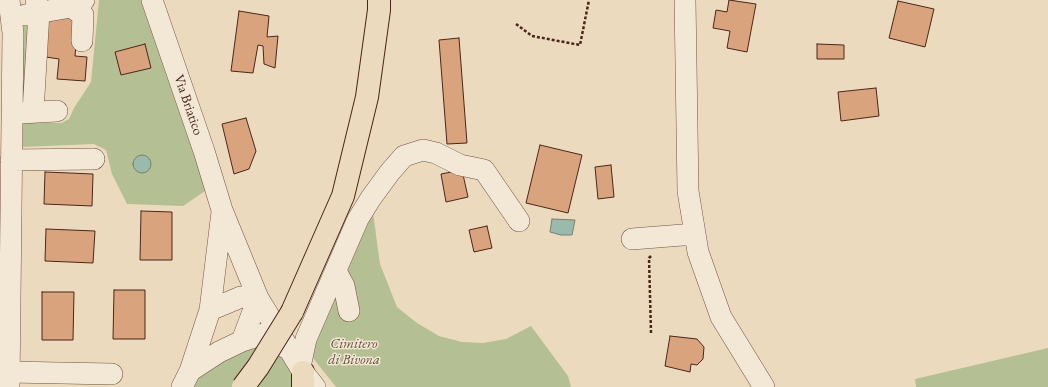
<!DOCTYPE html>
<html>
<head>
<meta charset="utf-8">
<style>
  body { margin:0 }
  canvas { display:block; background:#ecdabf }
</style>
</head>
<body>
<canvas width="1048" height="387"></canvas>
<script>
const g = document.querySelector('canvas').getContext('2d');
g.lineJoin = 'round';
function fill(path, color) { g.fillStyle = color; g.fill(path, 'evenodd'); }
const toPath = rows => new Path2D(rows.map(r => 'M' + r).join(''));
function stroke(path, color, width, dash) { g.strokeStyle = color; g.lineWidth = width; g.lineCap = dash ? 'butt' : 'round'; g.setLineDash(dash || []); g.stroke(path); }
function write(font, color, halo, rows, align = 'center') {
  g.font = font + ' "EB Garamond",serif'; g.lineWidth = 3; g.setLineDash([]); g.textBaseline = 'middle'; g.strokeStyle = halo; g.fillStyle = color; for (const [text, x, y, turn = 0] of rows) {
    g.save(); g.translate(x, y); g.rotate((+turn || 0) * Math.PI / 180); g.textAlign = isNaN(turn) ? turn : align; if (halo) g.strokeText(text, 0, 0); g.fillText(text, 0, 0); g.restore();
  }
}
fill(toPath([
  [99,0,152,0,214,185,183,206,127,204,112,174,106,150,94,144,23,147,23,122,61,123,69,119,74,108,91,82],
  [24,21,32,21,28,103,18,102],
  [371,198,380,264,397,307,417,323,439,336,462,342,483,343,506,339,531,326,568,376,571,387,336,387,305,348],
  [242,341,289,350,303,387,182,387],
  [1048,348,1048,387,916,387,915,379]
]), '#b4c094');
const water = toPath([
  '133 164a9 9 0 1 1 18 0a9 9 0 1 1-18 0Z',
  [552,219,575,220,572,235,561,235,550,232,552,219]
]);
fill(water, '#9abbab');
stroke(water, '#7a7f71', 1);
const building = toPath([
  [729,0,756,4,747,52,727,48,730,31,713,28,716,10,727,12,729,0],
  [898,1,934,9,925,47,889,38,898,1],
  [239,11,269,16,267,37,278,36,275,68,264,64,263,46,258,45,253,73,231,71,239,11],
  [49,16,78,18,75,56,87,57,85,81,57,79,59,59,46,57,49,16],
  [459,38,467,143,447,144,439,40,459,38],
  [145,44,151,68,121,75,115,52,145,44],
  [817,44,844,45,844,59,817,59,817,44],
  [876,88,879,116,841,121,838,92,876,88],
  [246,118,256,151,249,169,234,174,222,124,246,118],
  [540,145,582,155,568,213,526,203,540,145],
  [611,165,614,197,598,199,595,167,611,165],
  [462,170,468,197,446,202,441,174,462,170],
  [45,172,93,174,92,206,44,204,45,172],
  [141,211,172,212,172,260,140,260,141,211],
  [487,226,492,248,474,252,469,230,487,226],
  [46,229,95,231,93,263,45,261,46,229],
  [114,290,145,290,145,339,113,339,114,290],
  [42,292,74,292,73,340,42,340,42,292],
  [670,336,697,339,704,347,703,359,697,365,691,364,690,372,665,366,670,336]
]);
fill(building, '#d9a47d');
stroke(building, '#492619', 1);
const minor = toPath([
  [152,0,204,151,222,210,258,298,303,372,315,387],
  [685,0,688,191,698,252,721,317,764,387],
  [71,7,83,15,82,41],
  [25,15,71,7,84,0],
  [33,112,39,12,36,0],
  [20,113,57,111],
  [11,160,94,159],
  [632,239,695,234],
  [336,271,344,286,349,311],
  [210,310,241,297,258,298],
  [242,341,258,298],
  [300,367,306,339,358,219,371,198,390,172,404,156,423,150,436,153,460,165,484,170,519,221],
  [190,371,219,352,242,341,264,334,286,348],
  [9,372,112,374],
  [9,387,13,33,9,0],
  [182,387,190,371,210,310,222,212]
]);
const major = toPath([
  [292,312,343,196,367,97,379,10,379,0],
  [303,387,303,372]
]);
stroke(minor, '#725342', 22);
stroke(major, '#492619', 24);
stroke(toPath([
  [516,24,532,36,580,45,589,0],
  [651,333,649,258,651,256]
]), '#492619', 2.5, [3, 2]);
stroke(minor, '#f3e7d5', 21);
stroke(major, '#ecdabf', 22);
const majorBridge = toPath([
  [243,387,258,367,292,312]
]);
stroke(majorBridge, '#492619', 24, []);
stroke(majorBridge, '#ecdabf', 22);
write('14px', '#492619', '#f3e7d5', [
  ["Via Briatico",188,105,71]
]);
write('italic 14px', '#644c38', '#f3e7d5', [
  ["Cimitero",354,344],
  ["di Bivona",354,360]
]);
</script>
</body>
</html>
